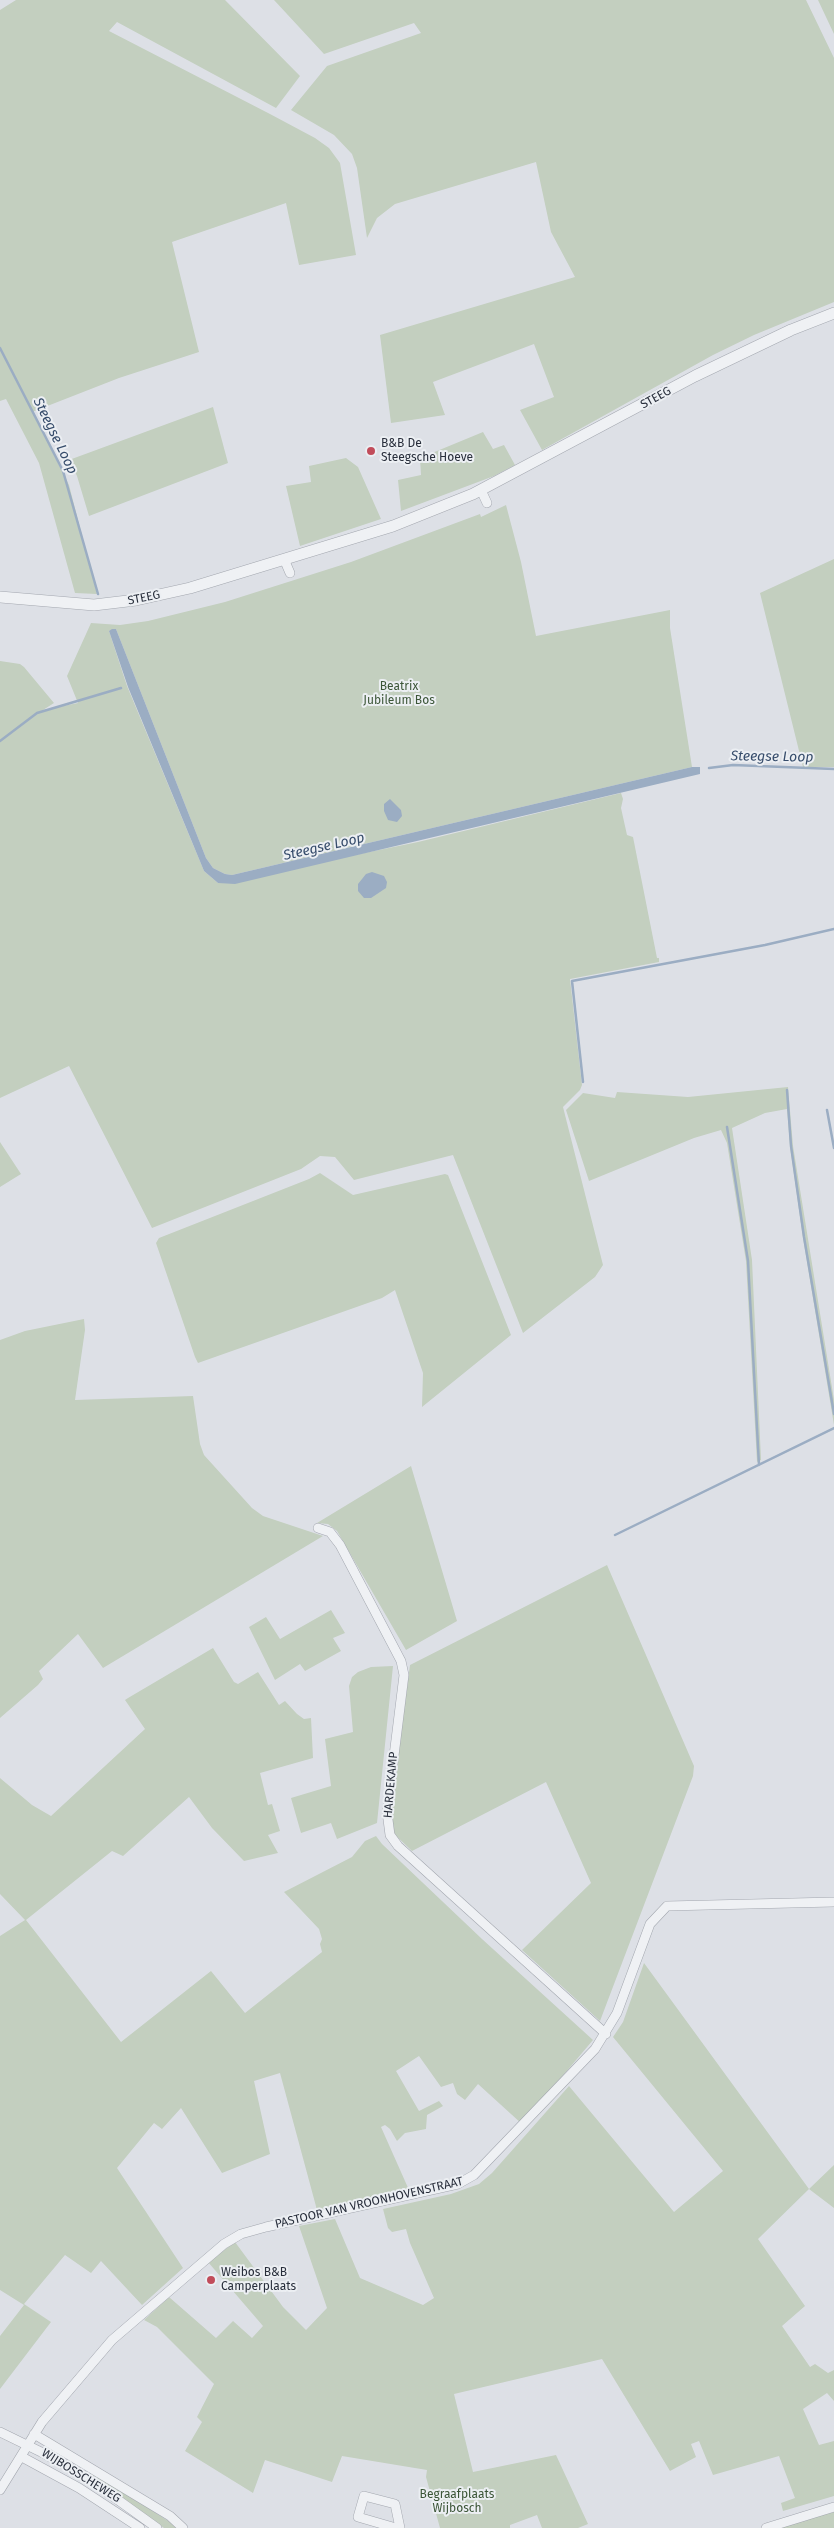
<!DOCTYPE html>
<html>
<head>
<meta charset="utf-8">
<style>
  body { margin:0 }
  canvas { display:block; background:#dde0e6 }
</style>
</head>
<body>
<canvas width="834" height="2528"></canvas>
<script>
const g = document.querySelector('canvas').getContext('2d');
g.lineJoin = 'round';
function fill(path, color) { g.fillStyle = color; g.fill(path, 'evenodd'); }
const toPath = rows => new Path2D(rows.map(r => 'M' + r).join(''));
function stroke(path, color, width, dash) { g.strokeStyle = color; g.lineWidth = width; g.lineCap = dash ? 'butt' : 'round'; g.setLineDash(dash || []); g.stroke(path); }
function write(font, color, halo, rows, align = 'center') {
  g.font = font + ' "Fira Sans",sans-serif'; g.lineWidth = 4; g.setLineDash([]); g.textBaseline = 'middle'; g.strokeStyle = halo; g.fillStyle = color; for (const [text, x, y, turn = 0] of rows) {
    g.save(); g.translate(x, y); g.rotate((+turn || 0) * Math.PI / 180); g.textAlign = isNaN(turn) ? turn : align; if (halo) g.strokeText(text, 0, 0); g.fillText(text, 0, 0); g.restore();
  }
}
fill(toPath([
  [16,0,225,0,300,76,276,108,117,22,109,31,270,114,315,138,329,148,340,163,356,255,299,265,286,203,172,242,199,352,119,378,32,412,69,485,97,594,75,593,39,463,6,399,0,401,0,10],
  [274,0,806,0,834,58,834,302,754,335,713,355,542,450,520,410,554,397,534,344,433,382,445,415,391,423,380,335,575,277,551,232,536,162,395,204,377,218,367,238,357,168,352,154,334,135,291,110,327,66,421,33,414,23,324,54],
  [818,0,834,0,834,34],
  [213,407,228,463,89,516,77,476,69,460],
  [483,432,493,449,504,445,515,465,494,476,401,511,398,480,421,475,420,458],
  [346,458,358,467,381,519,300,546,286,486,311,482,309,466],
  [506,505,521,562,536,636,670,610,670,628,692,767,232,875,225,874,213,868,206,858,116,629,109,631,127,686,204,871,218,883,418,842,621,793,623,799,621,808,627,835,633,837,634,842,657,958,659,958,659,962,570,979,582,1085,580,1090,563,1107,603,1265,595,1277,523,1333,453,1155,354,1180,335,1157,320,1156,301,1169,152,1228,69,1066,0,1098,0,661,20,664,24,667,54,703,43,710,78,703,67,676,91,623,120,625,148,621,225,602,351,562,480,514,481,517],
  [834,559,834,767,803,767,760,593],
  [788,1087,793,1146,834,1400,834,1425,803,1238,790,1146,787,1109,765,1113,732,1128,752,1260,761,1460,757,1462,746,1261,727,1143,721,1130,694,1138,589,1181,566,1110,583,1093,615,1098,617,1092,688,1097],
  [0,1142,21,1174,0,1187],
  [320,1173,353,1195,445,1174,448,1175,511,1335,422,1407,423,1373,395,1290,382,1298,198,1363,195,1357,156,1243,159,1238,309,1179],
  [84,1319,85,1330,75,1400,193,1396,200,1444,204,1455,252,1508,263,1516,323,1536,103,1668,78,1634,39,1671,43,1679,38,1685,0,1718,0,1340,25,1331],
  [411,1466,457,1621,406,1650,337,1531,328,1524,317,1523],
  [607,1565,694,1766,693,1776,600,2021,522,1950,591,1883,546,1782,412,1851,390,1830,389,1824,410,1665],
  [331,1610,345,1633,333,1638,341,1651,305,1671,300,1664,275,1680,249,1627,266,1617,280,1639],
  [213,1648,234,1682,238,1684,258,1672,279,1705,285,1701,297,1714,304,1719,311,1718,313,1758,260,1773,268,1805,272,1804,280,1831,268,1835,278,1853,244,1861,212,1828,189,1797,123,1856,112,1851,26,1920,121,2042,211,1971,245,2013,322,1952,320,1944,322,1939,319,1929,284,1892,352,1857,365,1841,376,1836,382,1844,482,1939,593,2040,522,2124,478,2084,465,2100,457,2094,453,2083,441,2087,419,2056,396,2071,419,2111,439,2101,443,2106,427,2115,426,2129,405,2133,397,2141,390,2129,385,2125,381,2127,409,2190,317,2210,280,2073,254,2081,270,2154,222,2173,181,2108,162,2129,154,2123,117,2168,183,2268,142,2305,101,2261,91,2273,65,2255,24,2304,51,2322,0,2389,0,2336,24,2305,0,2290,0,1936,25,1920,0,1894,0,1778,32,1805,51,1816,145,1729,125,1700,128,1698],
  [393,1666,377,1823,337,1839,331,1823,301,1833,291,1798,331,1786,325,1739,353,1732,349,1686,352,1677,358,1672,371,1667],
  [644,1963,809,2189,834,2165,834,2208,809,2189,758,2239,805,2306,782,2326,810,2367,815,2364,828,2373,834,2370,834,2401,827,2393,803,2409,819,2445,834,2441,834,2496,783,2511,781,2503,795,2498,779,2456,713,2475,699,2441,691,2444,696,2457,670,2471,602,2359,454,2394,473,2472,556,2455,588,2524,578,2528,542,2528,537,2515,510,2525,510,2528,440,2528,426,2477,427,2470,342,2456,332,2482,265,2460,253,2493,185,2451,202,2422,197,2417,214,2384,157,2327,144,2320,169,2297,216,2338,233,2321,252,2338,263,2326,208,2262,235,2242,283,2307,306,2330,327,2308,299,2226,335,2219,360,2278,423,2305,434,2298,410,2243,406,2229,392,2232,388,2228,383,2209,451,2194,479,2184,492,2173,569,2086,674,2212,723,2171,613,2037,623,2022],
  [86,2468,102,2478,179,2528,164,2528,86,2471],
  [834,2510,834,2528,780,2528]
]), '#c3cfbf');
fill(toPath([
  [112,629,116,629,206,858,213,868,225,874,232,875,692,767,700,767,700,774,235,884,218,883,204,871,128,687,109,631],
  [390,799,401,810,402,816,397,822,388,820,384,811,384,804],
  [372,872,384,876,387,882,386,888,371,898,364,898,358,891,358,884,366,874]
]), '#9badc3');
stroke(toPath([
  [0,348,63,471,98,594],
  [0,741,37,713,121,688],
  [709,768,733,765,834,769],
  [583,1082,572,981,765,945,834,929],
  [787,1090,791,1146,804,1237,834,1414],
  [827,1110,834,1148],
  [727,1127,748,1261,759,1465],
  [615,1535,834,1428]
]), '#9badc3', 2.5);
const minor = toPath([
  [481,490,487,503],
  [284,559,290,573],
  [318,1528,330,1532,340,1545,401,1661,404,1675,387,1812,390,1835,398,1846,606,2034],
  [0,2432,41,2452,86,2477,157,2528],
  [34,2434,170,2516,183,2528],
  [22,2457,79,2488,140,2528],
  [0,2490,42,2422,112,2340,224,2244,241,2234,266,2227,458,2184,474,2175,595,2049,617,2013,650,1924,667,1906,834,1902],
  [396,2528,358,2517,364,2496,395,2504,400,2528],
  [766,2528,834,2507]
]);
const tertiary = toPath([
  [0,597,94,605,136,600,190,588,393,526,473,494,695,376,791,330,834,313]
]);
stroke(minor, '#a3a7af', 10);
stroke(tertiary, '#a3a7af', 12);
stroke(minor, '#eff1f4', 9);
stroke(tertiary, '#eff1f4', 11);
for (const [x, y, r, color] of [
  [371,451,5,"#c14c5a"],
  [211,2280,5,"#c14c5a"]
]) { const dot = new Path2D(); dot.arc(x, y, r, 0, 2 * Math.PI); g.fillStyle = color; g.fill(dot); stroke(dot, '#eceff3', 2); }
write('12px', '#282e3b', '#eceff3', [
  ["STEEG",656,398,-29],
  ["STEEG",144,598,-11],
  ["HARDEKAMP",391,1785,-85],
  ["PASTOOR VAN VROONHOVENSTRAAT",369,2203,-13],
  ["WIJBOSSCHEWEG",81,2476,32]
]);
write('12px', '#282e3b', '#eceff3', [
  ["B&B De",381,444],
  ["Steegsche Hoeve",381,458],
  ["Weibos B&B",221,2273],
  ["Camperplaats",221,2287]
], 'left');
write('12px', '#3b5537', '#eceff3', [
  ["Beatrix",399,687],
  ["Jubileum Bos",399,701],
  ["Begraafplaats",457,2495],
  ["Wijbosch",457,2509]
]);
write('italic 14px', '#364c6b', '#eceff3', [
  ["Steegse Loop",55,436,64],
  ["Steegse Loop",772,757,1],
  ["Steegse Loop",324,847,-13]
]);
</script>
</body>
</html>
